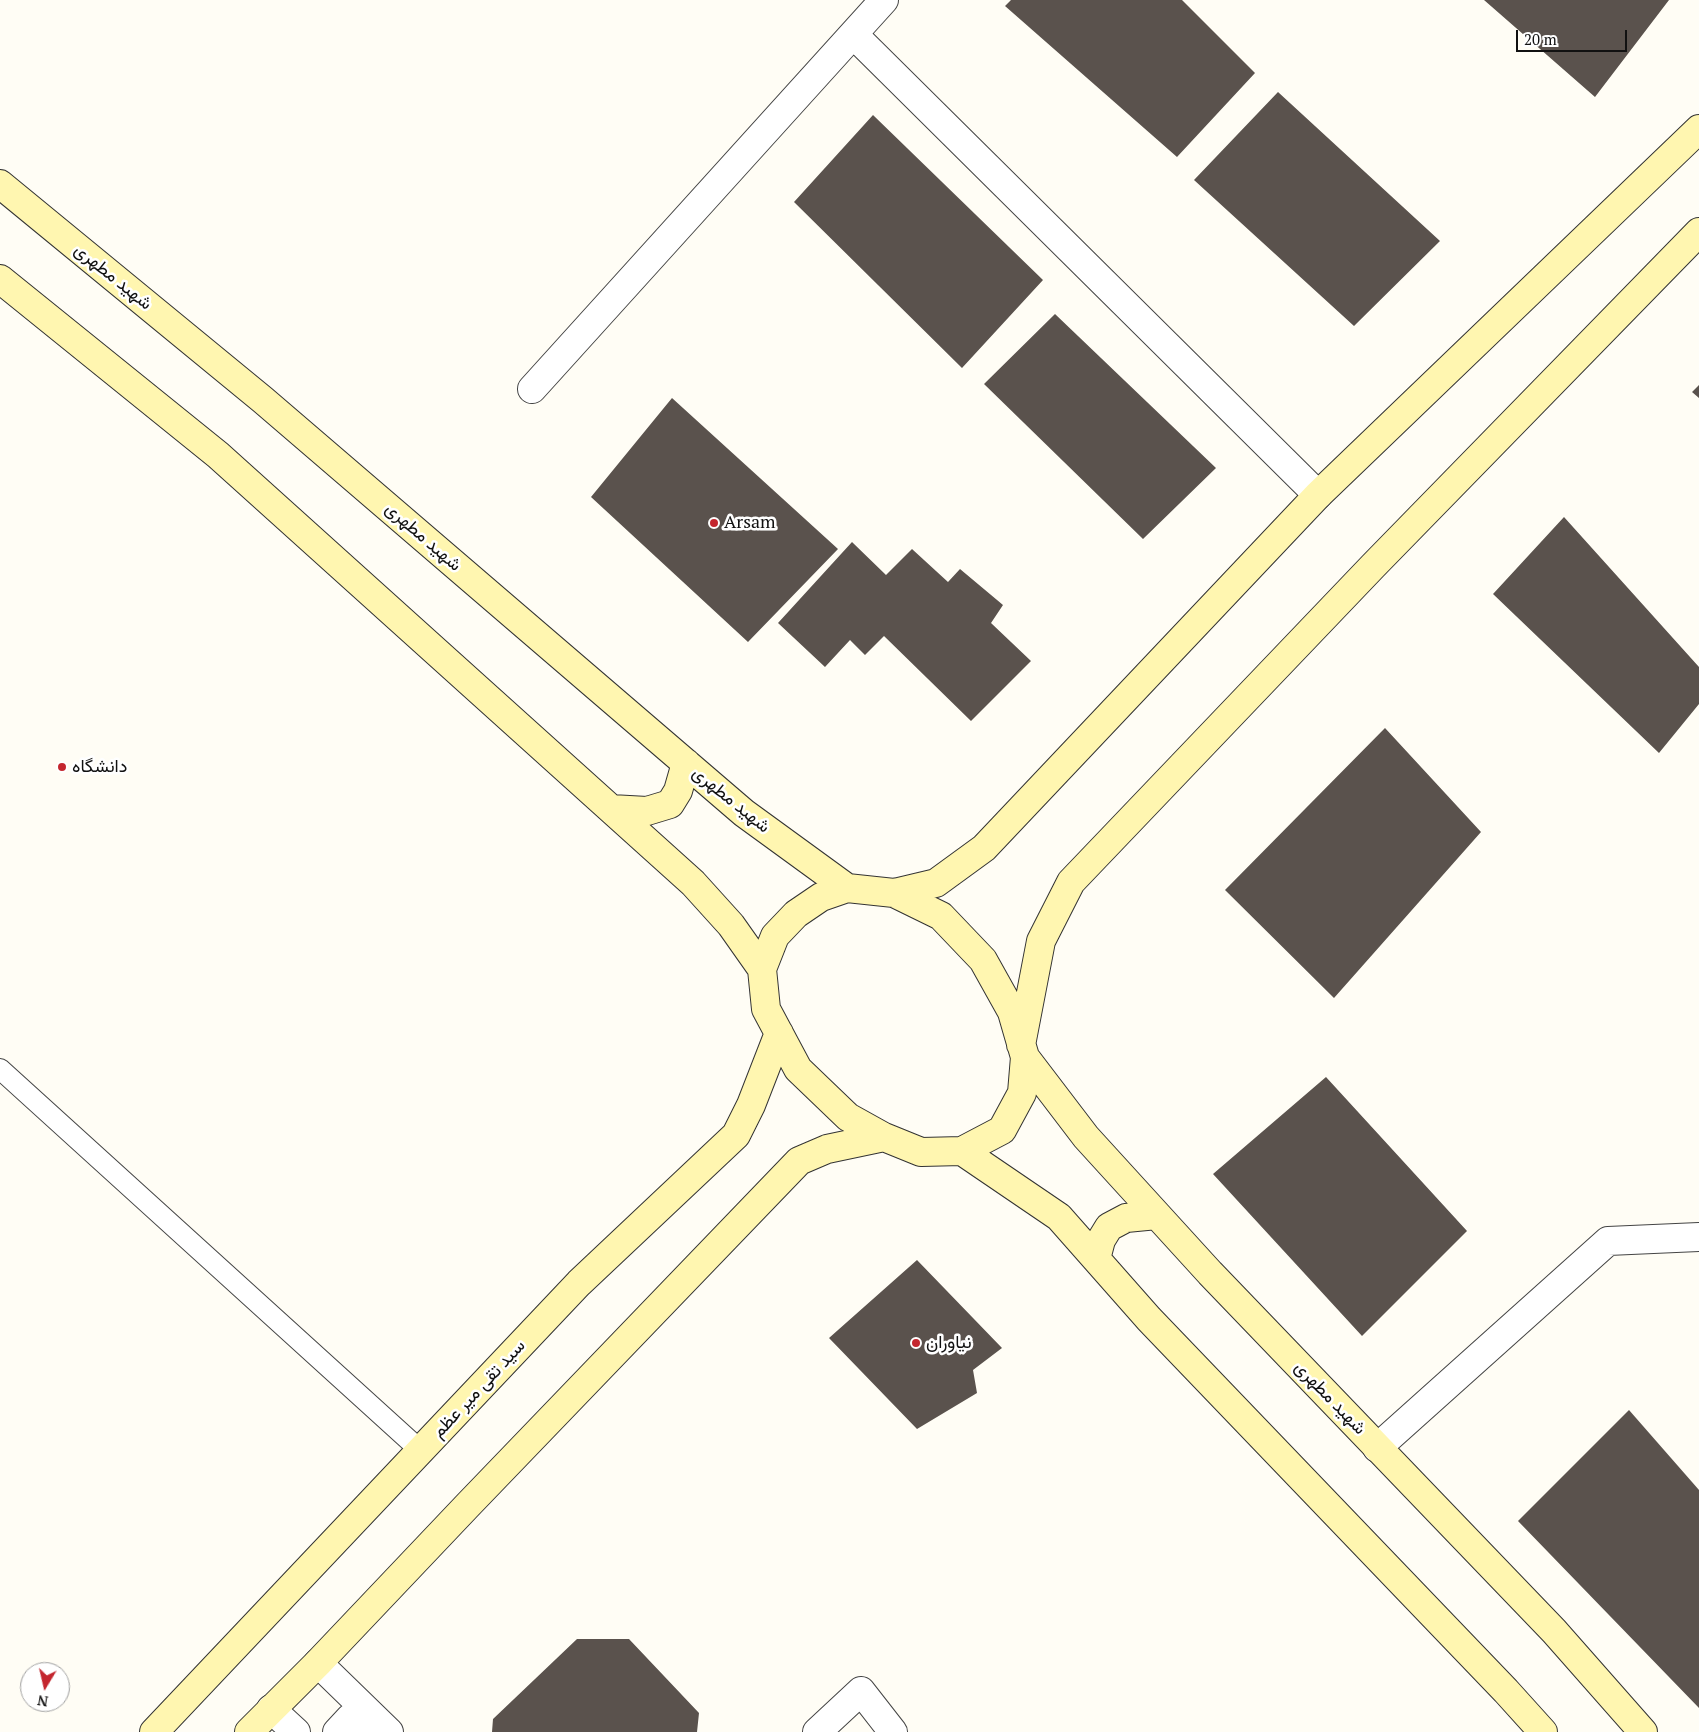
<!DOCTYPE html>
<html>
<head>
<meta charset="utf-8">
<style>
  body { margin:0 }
  #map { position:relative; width:1699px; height:1732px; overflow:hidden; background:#fffdf5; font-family:"PT Serif",serif }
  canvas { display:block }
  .north { position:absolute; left:20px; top:1662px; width:50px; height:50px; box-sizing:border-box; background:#fff; border:1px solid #a0a0a0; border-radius:50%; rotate:189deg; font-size:14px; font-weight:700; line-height:20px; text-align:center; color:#111 }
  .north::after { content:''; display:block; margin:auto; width:18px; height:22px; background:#c4262e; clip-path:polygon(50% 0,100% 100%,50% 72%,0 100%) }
  .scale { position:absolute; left:1516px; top:30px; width:111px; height:22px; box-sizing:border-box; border:2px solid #111; border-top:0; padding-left:6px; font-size:15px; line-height:18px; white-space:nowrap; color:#111; -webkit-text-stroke:4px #fff; paint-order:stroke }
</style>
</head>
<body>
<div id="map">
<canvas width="1699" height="1732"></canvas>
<div class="north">N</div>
<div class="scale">20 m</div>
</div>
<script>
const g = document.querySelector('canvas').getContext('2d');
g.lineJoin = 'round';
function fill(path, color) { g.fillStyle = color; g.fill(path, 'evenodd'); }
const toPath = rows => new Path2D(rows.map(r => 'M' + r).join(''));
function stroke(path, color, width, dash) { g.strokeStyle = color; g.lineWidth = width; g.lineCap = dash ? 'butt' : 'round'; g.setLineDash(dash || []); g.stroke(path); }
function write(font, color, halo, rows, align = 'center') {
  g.font = font + ' "PT Serif",Vazirmatn,serif'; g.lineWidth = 5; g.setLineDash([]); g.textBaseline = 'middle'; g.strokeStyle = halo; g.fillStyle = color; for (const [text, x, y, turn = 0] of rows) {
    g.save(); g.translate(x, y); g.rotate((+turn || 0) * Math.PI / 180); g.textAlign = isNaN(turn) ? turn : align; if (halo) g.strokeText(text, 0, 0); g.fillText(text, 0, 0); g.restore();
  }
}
fill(toPath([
  [1011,0,1182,0,1255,73,1177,157,1005,6],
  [1484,0,1669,0,1595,97],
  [1278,92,1440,241,1354,326,1194,180],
  [873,115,1043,280,962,368,794,202],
  [1055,314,1216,468,1143,539,984,384],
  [1699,385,1699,398,1692,392],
  [672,398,838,549,748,642,591,497],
  [1564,517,1699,667,1699,704,1659,753,1493,594],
  [852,542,886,575,912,549,948,582,960,569,1003,605,991,623,1031,661,971,721,884,636,865,655,850,640,825,667,778,623],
  [1385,728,1481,832,1334,998,1225,890],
  [1326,1077,1467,1231,1362,1336,1213,1174],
  [917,1260,1002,1348,973,1370,977,1393,917,1429,829,1338],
  [1629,1410,1699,1490,1699,1708,1518,1521],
  [577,1639,629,1639,699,1713,697,1732,492,1732,493,1719]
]), '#5a524d');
const service = toPath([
  [0,1069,421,1451]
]);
const minor = toPath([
  [854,35,1318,495],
  [532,389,884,0],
  [1377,1448,1608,1241,1699,1237],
  [318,1663,389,1732],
  [271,1709,296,1732],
  [337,1732,350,1718,377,1721],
  [817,1732,861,1691,893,1732]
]);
const secondary = toPath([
  [0,184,263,400,744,813,847,888],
  [0,279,218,455,693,883,731,925,762,969],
  [611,809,647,811,670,804,678,791,686,763],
  [847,888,894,893,941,916,983,960,1012,1012,1025,1057,1022,1093,1002,1130,962,1151,921,1152,884,1137,848,1117,798,1069,766,1009,762,969,775,936,796,914,821,897,847,888],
  [894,893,936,883,984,848,1318,495,1699,129],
  [1021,1045,1041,941,1071,882,1373,566,1699,232],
  [1025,1057,1086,1137,1210,1273,1554,1631,1643,1732],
  [962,1151,1059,1217,1149,1319,1506,1691,1543,1732],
  [1096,1259,1101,1240,1109,1227,1126,1218,1157,1215],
  [154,1732,579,1283,736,1135,751,1105,779,1033],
  [249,1732,318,1663,467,1506,799,1161,827,1149,884,1137]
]);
stroke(service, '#444', 22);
stroke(minor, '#444', 30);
stroke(secondary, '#333', 30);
stroke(service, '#fff', 20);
stroke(minor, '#fff', 28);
stroke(secondary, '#fff6b0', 28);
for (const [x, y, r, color] of [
  [714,523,5,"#c4262e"],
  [62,767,5,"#c4262e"],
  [916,1343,5,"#c4262e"]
]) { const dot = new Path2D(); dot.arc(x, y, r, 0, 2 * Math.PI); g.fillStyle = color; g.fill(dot); stroke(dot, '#fff', 2); }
write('18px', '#111', '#fff', [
  ["شهید مطهری",113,277,39],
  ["شهید مطهری",423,537,41],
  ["شهید مطهری",731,800,39],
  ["سید تقی میر عظم",479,1389,-47],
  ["شهید مطهری",1330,1398,46]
]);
write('18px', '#111', '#fff', [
  ["Arsam",724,523],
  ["دانشگاه",72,767],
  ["نیاوران",926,1343]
], 'left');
</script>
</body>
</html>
